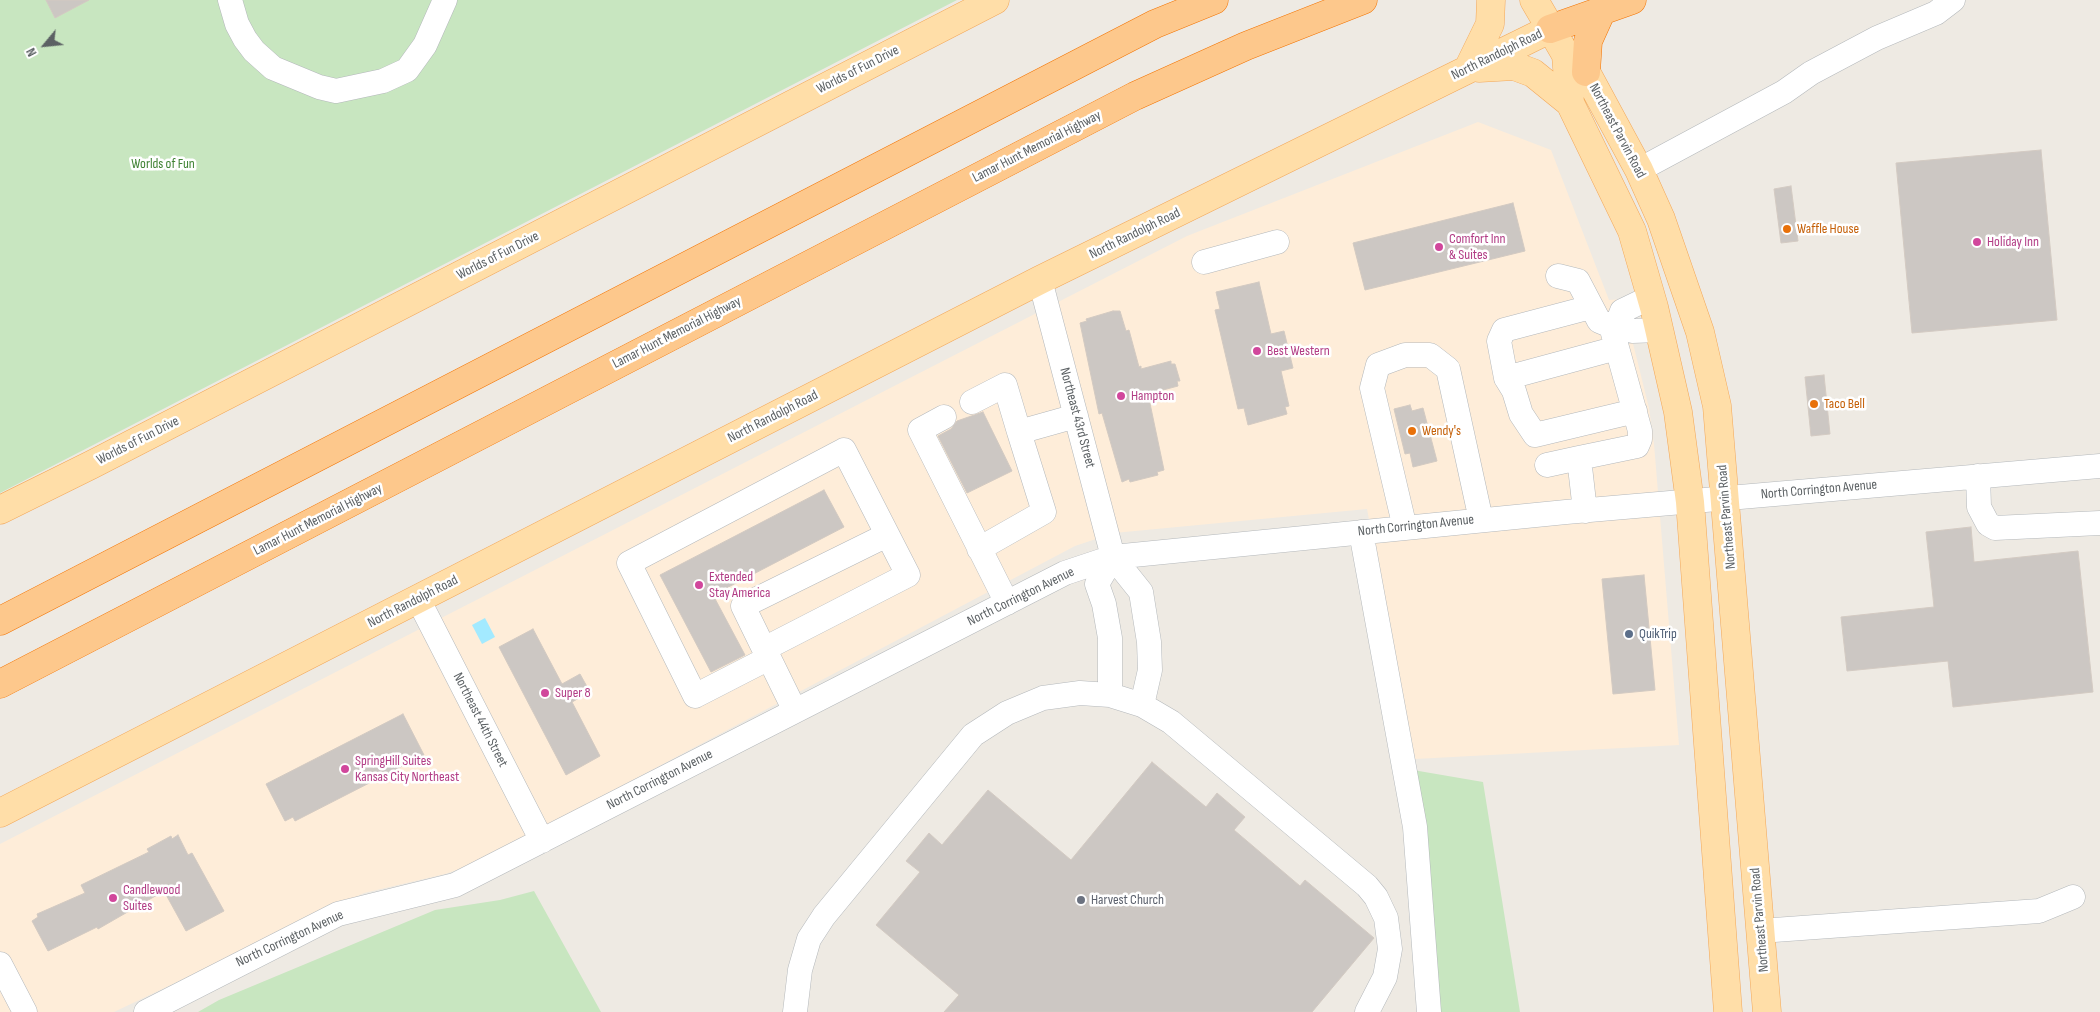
<!DOCTYPE html>
<html>
<head>
<meta charset="utf-8">
<style>
  body { margin:0 }
  #map { position:relative; width:2100px; height:1012px; overflow:hidden; background:#eeeae3; font-family:"Sofia Sans Condensed",sans-serif }
  canvas { display:block }
  .north { position:absolute; left:20px; top:20px; width:50px; height:50px; -webkit-text-stroke:4px #fff; paint-order:stroke; rotate:242deg; font-size:14px; font-weight:700; line-height:20px; text-align:center; color:#5c6164 }
  .north::after { content:''; display:block; margin:auto; width:18px; height:22px; background:#5c6164; clip-path:polygon(50% 0,100% 100%,50% 72%,0 100%) }
</style>
</head>
<body>
<div id="map">
<canvas width="2100" height="1012"></canvas>
<div class="north">N</div>
</div>
<script>
const g = document.querySelector('canvas').getContext('2d');
g.lineJoin = 'round';
function fill(path, color) { g.fillStyle = color; g.fill(path, 'evenodd'); }
const toPath = rows => new Path2D(rows.map(r => 'M' + r).join(''));
function stroke(path, color, width, dash) { g.strokeStyle = color; g.lineWidth = width; g.lineCap = dash ? 'butt' : 'round'; g.setLineDash(dash || []); g.stroke(path); }
function write(font, color, halo, rows, align = 'center') {
  g.font = font + ' "Sofia Sans Condensed",sans-serif'; g.lineWidth = 5; g.setLineDash([]); g.textBaseline = 'middle'; g.strokeStyle = halo; g.fillStyle = color; for (const [text, x, y, turn = 0] of rows) {
    g.save(); g.translate(x, y); g.rotate((+turn || 0) * Math.PI / 180); g.textAlign = isNaN(turn) ? turn : align; if (halo) g.strokeText(text, 0, 0); g.fillText(text, 0, 0); g.restore();
  }
}
fill(toPath([
  [1478,122,1551,150,1609,300,1622,299,1649,408,1654,444,1679,745,1415,759,1367,509,1114,533,1075,546,474,864,445,874,364,893,114,1012,0,1012,0,844,1187,236]
]), '#feedd9');
fill(toPath([
  [0,0,957,0,0,493],
  [1413,770,1483,782,1520,1012,1439,1012],
  [534,891,601,1012,198,1012,219,1000,435,910,500,900]
]), '#c8e6c0');
fill(toPath([
  [485,618,495,637,482,644,472,625]
]), '#a3eaff');
const building = toPath([
  [46,0,89,0,55,18,46,0],
  [2041,150,2057,320,1912,333,1896,163,2041,150],
  [1791,186,1798,241,1781,243,1774,189,1791,186],
  [1513,203,1525,251,1365,290,1353,243,1513,203],
  [1259,282,1271,334,1284,331,1293,368,1281,371,1289,406,1285,407,1287,414,1248,425,1244,408,1238,409,1215,310,1220,309,1216,292,1259,282],
  [1113,311,1120,311,1126,331,1129,330,1139,367,1141,366,1141,369,1171,361,1171,364,1175,364,1180,381,1177,381,1178,386,1148,394,1164,470,1157,472,1158,475,1130,482,1129,479,1122,482,1102,413,1099,414,1080,323,1087,321,1086,319,1113,311],
  [1824,375,1830,434,1811,436,1805,377,1824,375],
  [1410,405,1412,411,1423,408,1437,461,1413,467,1410,453,1405,454,1394,409,1410,405],
  [983,412,1012,471,967,493,938,436,951,429,957,421,983,412],
  [824,490,844,527,713,595,745,655,711,672,660,575,824,490],
  [1971,527,1974,562,2078,551,2093,692,1953,707,1948,661,1847,671,1841,617,1934,607,1926,532,1971,527],
  [1644,575,1655,690,1613,694,1602,579,1644,575],
  [533,629,562,684,580,674,590,692,572,702,600,756,566,775,499,647,533,629],
  [403,714,424,755,295,821,293,817,285,821,266,784,403,714],
  [1152,762,1206,807,1217,793,1245,817,1234,830,1300,886,1305,880,1374,938,1312,1012,944,1012,959,995,876,925,920,872,906,861,929,833,942,845,988,790,1071,860,1152,762],
  [178,835,188,855,192,853,224,911,186,931,164,891,98,929,97,927,48,951,32,921,38,917,37,914,85,893,81,885,149,852,147,849,171,836,172,839,178,835]
]);
fill(building, '#ccc7c3');
stroke(building, '#d3cac2', 1);
const minor = toPath([
  [230,0,237,24,245,39,254,51,273,68,319,87,336,91,383,81,407,70,425,45,445,0],
  [1639,170,1784,92,1811,73,1877,38,1936,13,1953,0],
  [1204,262,1277,242],
  [1558,276,1578,281,1599,321,1611,326,1617,324,1632,331,1659,330],
  [1040,280,1113,557,1141,592,1149,642,1150,670,1142,705],
  [1591,307,1504,330,1499,341,1506,378,1617,348],
  [1617,324,1622,311,1651,297],
  [1506,378,1514,391,1521,414,1535,435,1635,411],
  [972,402,1005,385,1019,432,1076,416],
  [944,417,920,430,1007,603],
  [1547,465,1579,458],
  [1978,476,1979,507,1988,524,1995,528,2100,523],
  [1585,511,1579,458,1637,446,1640,439,1640,431,1611,326],
  [1405,528,1372,388,1378,365,1405,355,1430,355,1448,369,1481,520],
  [1361,532,1415,827,1429,1012],
  [979,549,1044,512,1019,432],
  [418,599,542,841],
  [764,649,743,606,887,535],
  [769,658,764,649,908,575,844,450,629,563,695,696,769,658,795,711],
  [1110,695,1110,638,1104,604,1097,584,1113,557],
  [1760,931,2039,911,2073,897],
  [0,964,25,1012],
  [146,1012,338,914,455,885,1065,573,1113,557,1566,512,2100,466],
  [795,1012,800,970,809,939,824,916,973,735,1007,713,1043,698,1080,693,1110,695,1142,705,1171,722,1367,886,1376,897,1386,918,1390,949,1385,977,1367,1012]
]);
const major = toPath([
  [1534,0,1566,55,1586,72,1639,170,1661,219,1700,332,1717,406,1767,1012],
  [1566,55,1570,103,1632,231,1654,307,1678,412,1690,502,1728,1012],
  [1479,68,1514,66,1533,73,1570,103],
  [1468,69,1490,24,1491,0],
  [0,510,91,465,995,0],
  [0,813,1040,280,1550,29]
]);
const highway = toPath([
  [1550,29,1632,0],
  [1586,72,1588,41,1602,10],
  [0,621,1155,24,1214,0],
  [0,684,1135,96,1246,46,1363,0]
]);
stroke(minor, '#b4b8bb', 25);
stroke(major, '#f2a759', 29);
stroke(highway, '#f27300', 29);
stroke(minor, '#fff', 24);
stroke(major, '#ffdea8', 28);
stroke(highway, '#fdc88c', 28);
for (const [x, y, r, color] of [
  [1787,229,5,"#e8710a"],
  [1977,242,5,"#d1479c"],
  [1439,247,5,"#d1479c"],
  [1257,351,5,"#d1479c"],
  [1121,396,5,"#d1479c"],
  [1814,404,5,"#e8710a"],
  [1412,431,5,"#e8710a"],
  [699,585,5,"#d1479c"],
  [1629,634,5,"#5c6f8a"],
  [545,693,5,"#d1479c"],
  [345,769,5,"#d1479c"],
  [113,898,5,"#d1479c"],
  [1081,900,5,"#6b7280"]
]) { const dot = new Path2D(); dot.arc(x, y, r, 0, 2 * Math.PI); g.fillStyle = color; g.fill(dot); stroke(dot, '#fff', 2); }
write('14px', '#5c6164', '#fff', [
  ["North Randolph Road",1497,55,-26],
  ["Worlds of Fun Drive",858,70,-27],
  ["Northeast Parvin Road",1617,131,62],
  ["Lamar Hunt Memorial Highway",1037,147,-27],
  ["North Randolph Road",1135,234,-26],
  ["Worlds of Fun Drive",498,256,-27],
  ["Lamar Hunt Memorial Highway",677,333,-27],
  ["North Randolph Road",773,417,-27],
  ["Northeast 43rd Street",1077,418,75],
  ["Worlds of Fun Drive",138,441,-27],
  ["North Corrington Avenue",1819,490,-5],
  ["Northeast Parvin Road",1727,517,-95],
  ["Lamar Hunt Memorial Highway",318,520,-27],
  ["North Corrington Avenue",1416,526,-6],
  ["North Corrington Avenue",1021,597,-26],
  ["North Randolph Road",413,602,-27],
  ["Northeast 44th Street",480,720,63],
  ["North Corrington Avenue",660,780,-27],
  ["Northeast Parvin Road",1760,920,-95],
  ["North Corrington Avenue",290,939,-25]
]);
write('14px', '#408334', '#fff', [
  ["Worlds of Fun",163,164]
]);
write('14px', '#c56008', '#fff', [
  ["Waffle House",1797,229],
  ["Taco Bell",1824,404],
  ["Wendy's",1422,431]
], 'left');
write('14px', '#b23c85', '#fff', [
  ["Comfort Inn",1449,239],
  ["& Suites",1449,255],
  ["Holiday Inn",1987,242],
  ["Best Western",1267,351],
  ["Hampton",1131,396],
  ["Extended",709,577],
  ["Stay America",709,593],
  ["Super 8",555,693],
  ["SpringHill Suites",355,761],
  ["Kansas City Northeast",355,777],
  ["Candlewood",123,890],
  ["Suites",123,906]
], 'left');
write('14px', '#4e5e75', '#fff', [
  ["QuikTrip",1639,634]
], 'left');
write('14px', '#5b616d', '#fff', [
  ["Harvest Church",1091,900]
], 'left');
</script>
</body>
</html>
